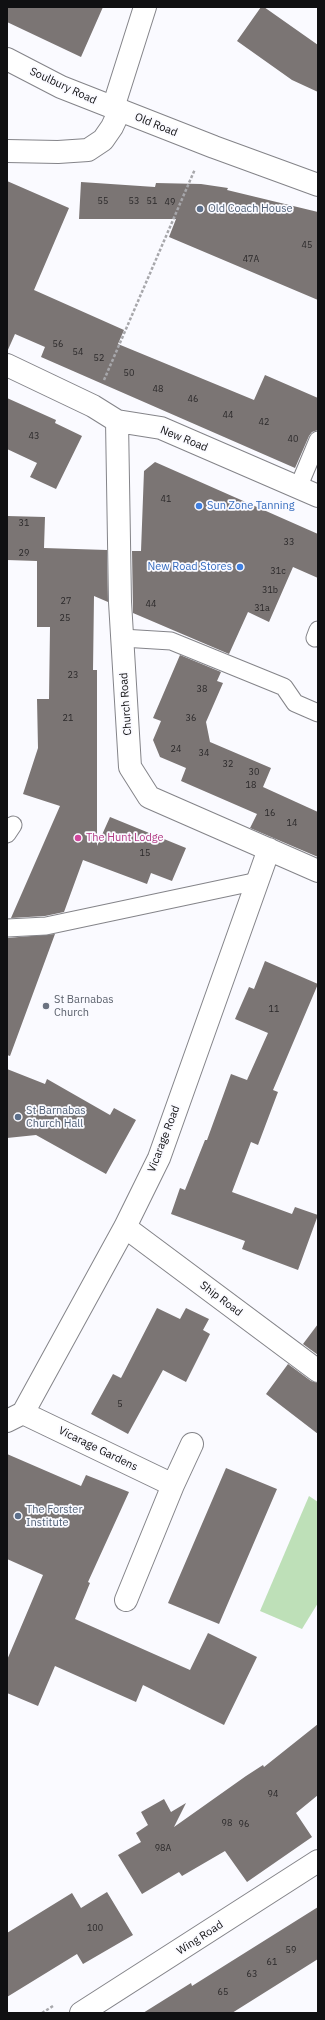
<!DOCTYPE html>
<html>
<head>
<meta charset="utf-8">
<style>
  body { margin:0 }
  #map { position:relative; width:325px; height:2020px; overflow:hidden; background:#fafaff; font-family:"IBM Plex Sans",sans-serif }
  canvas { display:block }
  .frame { position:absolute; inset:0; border:8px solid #101012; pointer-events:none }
</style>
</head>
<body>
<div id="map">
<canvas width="325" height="2020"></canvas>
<div class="frame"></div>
</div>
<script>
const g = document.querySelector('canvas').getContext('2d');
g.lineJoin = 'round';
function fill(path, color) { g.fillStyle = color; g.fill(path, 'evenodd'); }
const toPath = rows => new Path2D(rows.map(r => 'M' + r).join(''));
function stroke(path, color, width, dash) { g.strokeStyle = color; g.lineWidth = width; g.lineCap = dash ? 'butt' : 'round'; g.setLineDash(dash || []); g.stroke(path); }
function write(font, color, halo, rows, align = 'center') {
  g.font = font + ' "IBM Plex Sans",sans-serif'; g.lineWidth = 3.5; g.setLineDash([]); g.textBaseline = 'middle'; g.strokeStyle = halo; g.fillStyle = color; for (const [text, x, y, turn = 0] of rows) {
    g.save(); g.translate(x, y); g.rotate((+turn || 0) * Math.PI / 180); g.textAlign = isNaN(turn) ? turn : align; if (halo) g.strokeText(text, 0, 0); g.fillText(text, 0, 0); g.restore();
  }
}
fill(toPath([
  [309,1496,318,1502,318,1603,302,1629,260,1611]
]), '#bee0b8');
fill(toPath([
  [7,7,103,7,81,57,7,22],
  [261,7,264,7,318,45,318,92,292,80,237,41],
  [7,181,69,208,34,290,124,330,118,344,254,400,265,375,318,398,318,430,312,432,309,436,295,468,41,357,45,347,15,334,7,352],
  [81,182,155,187,156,183,201,184,228,188,227,190,318,212,318,300,169,237,176,219,79,219],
  [7,398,56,420,55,423,82,436,56,489,30,477,37,463,7,449],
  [155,462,318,534,318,578,293,567,269,622,248,612,229,654,133,613,132,551,141,551,144,471],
  [7,516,45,517,44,548,107,550,108,602,94,596,93,670,97,670,97,846,110,817,186,848,172,881,151,873,147,884,83,860,64,912,45,916,11,918,60,806,23,794,38,748,37,699,49,699,50,627,37,627,37,561,7,560],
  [180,655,221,672,217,681,223,683,206,722,210,742,271,768,263,787,318,812,318,857,250,828,257,814,181,781,186,768,160,757,153,740,161,721,153,718],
  [55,934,10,1056,7,1055,7,938],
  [265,961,318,984,273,1090,278,1092,258,1145,251,1142,232,1192,292,1214,295,1207,318,1215,298,1270,242,1249,245,1241,171,1214,180,1188,185,1190,205,1140,207,1140,231,1074,247,1080,268,1033,235,1019,249,987,254,989],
  [7,1069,45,1084,47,1079,110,1115,114,1108,136,1120,106,1174,36,1135,7,1138],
  [157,1308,180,1319,186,1308,209,1319,203,1330,210,1334,186,1382,163,1370,128,1434,91,1414,113,1374,121,1378],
  [318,1324,318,1355,303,1344],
  [288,1364,311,1381,318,1383,318,1434,266,1394],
  [7,1454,81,1486,86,1475,129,1492,88,1582,90,1583,75,1619,190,1670,208,1633,257,1657,224,1725,143,1685,136,1702,55,1666,38,1706,7,1693,7,1660,43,1575,7,1559],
  [226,1468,277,1489,219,1624,168,1603],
  [318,1724,318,1795,296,1813,312,1837,247,1882,225,1851,182,1876,179,1872,142,1894,118,1855,141,1842,136,1833,148,1825,141,1812,164,1799,171,1812,186,1803,174,1827,246,1776,263,1765,264,1767],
  [107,1892,133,1935,83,1964,77,1954,7,1997,7,1933,72,1893,81,1908],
  [318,1907,318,1959,232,2013,143,2013,191,1983,192,1986]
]), '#7b7574');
const lane = toPath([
  [298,488,318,440],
  [122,638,171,641,284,687,295,703,318,713],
  [315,638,318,630],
  [7,834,13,825],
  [7,928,46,926,258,881]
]);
const street = toPath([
  [113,108,145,7],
  [7,151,58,152,88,150,103,140,112,127,120,110],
  [7,365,93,406,117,421,161,428,318,496],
  [117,421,120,602,130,767,149,797,318,871],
  [125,1227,318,1371],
  [23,1413,125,1227,159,1158,269,849],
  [23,1413,173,1485,126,1600],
  [7,1421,23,1413],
  [173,1485,192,1444]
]);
const secondary = toPath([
  [7,59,61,87,214,147,318,185],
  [81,2013,318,1861]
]);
stroke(lane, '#848489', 19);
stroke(street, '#848489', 24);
stroke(secondary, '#848489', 24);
stroke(toPath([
  [104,380,195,169],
  [42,2013,53,2006]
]), '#a7a7ab', 2.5, [3, 2]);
stroke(lane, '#fff', 17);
stroke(street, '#fff', 22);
stroke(secondary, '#fff', 22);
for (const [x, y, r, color] of [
  [200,209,4,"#5c6f8a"],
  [199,506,4,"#3f7fe0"],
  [240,567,4,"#3f7fe0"],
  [78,838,4,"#d1479c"],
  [46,1006,4,"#6b7280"],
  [18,1117,4,"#5c6f8a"],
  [18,1516,4,"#5c6f8a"]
]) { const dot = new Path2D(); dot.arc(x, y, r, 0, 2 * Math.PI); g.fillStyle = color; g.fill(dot); stroke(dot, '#fafaff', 1.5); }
write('9px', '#2b292a', null, [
  ["55",103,201],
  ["53",134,201],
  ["51",152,201],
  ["49",170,202],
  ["45",307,245],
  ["47A",251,259],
  ["56",58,344],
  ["54",78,352],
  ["52",99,358],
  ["50",129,373],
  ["48",158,389],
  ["46",193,399],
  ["44",228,415],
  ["42",264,422],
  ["43",34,436],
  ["40",293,439],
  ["41",166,499],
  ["31",24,523],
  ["33",289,542],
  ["29",24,553],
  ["31c",278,571],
  ["31b",270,590],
  ["27",66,601],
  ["44",151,604],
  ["31a",262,608],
  ["25",65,618],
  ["23",73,675],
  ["38",202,689],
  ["21",68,718],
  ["36",191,718],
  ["24",176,749],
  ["34",204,753],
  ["32",228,764],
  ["30",254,772],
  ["18",251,785],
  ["16",270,813],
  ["14",292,823],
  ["15",145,853],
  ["11",274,1009],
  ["5",120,1404],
  ["94",273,1794],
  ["98",227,1823],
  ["96",244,1824],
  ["98A",163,1848],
  ["100",95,1928],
  ["59",291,1950],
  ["61",272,1962],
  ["63",252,1974],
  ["65",223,1992]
]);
write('11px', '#101012', '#fafaff', [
  ["Soulbury Road",63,86,25],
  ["Old Road",156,125,22],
  ["New Road",184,439,22],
  ["Church Road",126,704,-94],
  ["Vicarage Road",164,1139,-69],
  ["Ship Road",221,1299,37],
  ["Vicarage Gardens",98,1449,26],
  ["Wing Road",200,1938,-33]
]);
write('11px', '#4e5e75', '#fafaff', [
  ["Old Coach House",208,209],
  ["St Barnabas",26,1111],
  ["Church Hall",26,1124],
  ["The Forster",26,1510],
  ["Institute",26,1523]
], 'left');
write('11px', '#366cbe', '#fafaff', [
  ["Sun Zone Tanning",207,506],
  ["New Road Stores",232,567,"right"]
], 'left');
write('11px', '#b23c85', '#fafaff', [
  ["The Hunt Lodge",86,838]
], 'left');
write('11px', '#5b616d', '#fafaff', [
  ["St Barnabas",54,1000],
  ["Church",54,1013]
], 'left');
</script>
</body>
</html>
